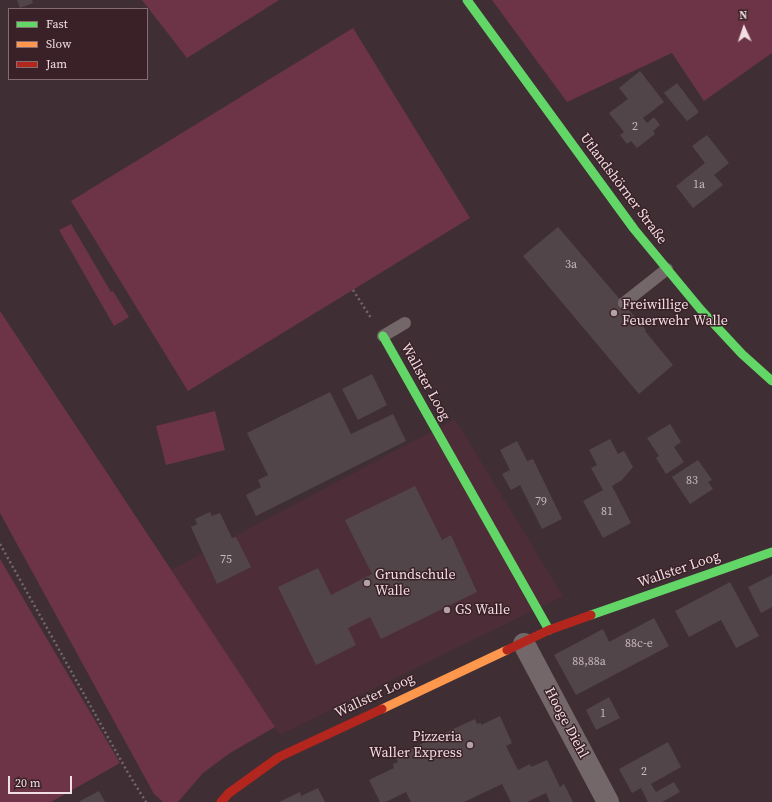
<!DOCTYPE html>
<html>
<head>
<meta charset="utf-8">
<style>
  body { margin:0 }
  #map { position:relative; width:772px; height:802px; overflow:hidden; background:#3f2f34; font-family:"Source Serif 4",serif }
  canvas { display:block }
  .legend { position:absolute; left:8px; top:8px; width:140px; height:72px; box-sizing:border-box; background:#3a2027; border:1px solid #836c72; margin:0; padding:5px 7px; list-style:none; font-size:12px; color:#f0dee2 }
  .legend li { display:flex; align-items:center; gap:8px; height:20px }
  .legend b { width:20px; border:1px solid #836c72 }
  .north { position:absolute; left:724px; top:8px; width:40px; height:40px; -webkit-text-stroke:3px #3a2027; paint-order:stroke; rotate:357deg; font-size:11px; font-weight:700; line-height:16px; text-align:center; color:#f0dee2 }
  .north::after { content:''; display:block; margin:auto; width:14px; height:18px; background:#f0dee2; clip-path:polygon(50% 0,100% 100%,50% 72%,0 100%) }
  .scale { position:absolute; left:8px; top:776px; width:64px; height:18px; box-sizing:border-box; border:2px solid #f0dee2; border-top:0; padding-left:5px; font-size:12px; line-height:14px; white-space:nowrap; color:#f0dee2; -webkit-text-stroke:3px #3a2027; paint-order:stroke }
</style>
</head>
<body>
<div id="map">
<canvas width="772" height="802"></canvas>
<ul class="legend">
<li><b style="height:5px;background:#63d668"></b>Fast</li>
<li><b style="height:5px;background:#ff974d"></b>Slow</li>
<li><b style="height:5px;background:#b3261e"></b>Jam</li>
</ul>
<div class="north">N</div>
<div class="scale">20 m</div>
</div>
<script>
const g = document.querySelector('canvas').getContext('2d');
g.lineJoin = 'round';
function fill(path, color) { g.fillStyle = color; g.fill(path, 'evenodd'); }
const toPath = rows => new Path2D(rows.map(r => 'M' + r).join(''));
function stroke(path, color, width, dash) { g.strokeStyle = color; g.lineWidth = width; g.lineCap = dash ? 'butt' : 'round'; g.setLineDash(dash || []); g.stroke(path); }
function write(font, color, halo, rows, align = 'center') {
  g.font = font + ' "Source Serif 4",serif'; g.lineWidth = 3; g.setLineDash([]); g.textBaseline = 'middle'; g.strokeStyle = halo; g.fillStyle = color; for (const [text, x, y, turn = 0] of rows) {
    g.save(); g.translate(x, y); g.rotate((+turn || 0) * Math.PI / 180); g.textAlign = isNaN(turn) ? turn : align; if (halo) g.strokeText(text, 0, 0); g.fillText(text, 0, 0); g.restore();
  }
}
fill(toPath([
  [455,419,563,596,280,735,171,570]
]), '#4d2d37');
fill(toPath([
  [142,0,279,0,187,58],
  [492,0,772,0,772,53,704,101,672,53,567,102],
  [353,28,470,218,188,391,71,201],
  [71,224,111,292,113,291,129,317,114,326,59,230],
  [0,311,275,727,230,753,203,773,178,802,163,802,154,794,0,513],
  [215,411,225,450,166,465,156,426],
  [0,559,120,763,51,802,0,802]
]), '#6c3446');
fill(toPath([
  [17,0,32,0,33,3,20,8],
  [640,71,664,102,643,118,647,123,654,117,660,125,653,131,655,134,637,148,631,141,627,144,620,135,624,132,609,113,628,99,619,88],
  [677,83,699,112,687,121,664,93],
  [707,135,729,163,714,175,723,185,693,208,676,186,705,163,692,146],
  [558,227,646,330,645,331,673,365,639,394,523,256],
  [372,374,387,405,358,420,342,389],
  [330,392,351,434,393,414,406,441,256,516,246,495,261,487,258,480,268,475,247,433],
  [670,424,681,442,674,447,684,462,666,474,656,458,659,456,647,438],
  [610,439,618,454,624,451,633,467,622,480,612,486,631,523,603,538,583,501,603,490,591,468,597,465,589,450],
  [517,441,527,461,533,459,562,519,542,529,520,485,511,490,502,474,510,470,500,450],
  [698,460,712,480,708,482,713,489,690,504,672,477],
  [415,486,442,540,451,535,477,592,381,639,370,617,348,628,356,645,316,665,278,587,318,568,331,595,372,574,345,520],
  [210,512,212,516,220,513,232,538,236,537,251,567,217,584,191,527,197,524,195,519],
  [772,575,772,607,761,613,748,587],
  [730,582,759,636,736,648,721,620,689,637,675,611],
  [654,618,669,646,576,695,554,655,603,629,609,642],
  [609,697,620,718,596,730,586,710],
  [500,716,512,743,506,746,518,770,530,764,531,767,547,760,560,787,564,784,573,802,550,802,546,793,527,802,511,802,502,784,464,802,411,802,406,792,386,802,380,802,369,780,394,768,393,764,398,762,395,756,475,719,477,724,481,723,481,725],
  [668,742,681,767,651,784,656,792,674,782,680,792,662,802,648,802,641,788,632,793,619,769],
  [318,788,325,802,279,802,300,792,301,796],
  [99,791,105,802,80,802,80,801]
]), '#524549');
stroke(toPath([
  [353,290,371,318],
  [0,544,128,773,146,802]
]), '#73686b', 2.5, [2, 3]);
stroke(toPath([
  [624,303,667,269],
  [383,336,405,323]
]), '#73676a', 12);
stroke(toPath([
  [524,644,608,802]
]), '#73676a', 22);
stroke(toPath([
  [467,0,634,229,701,310,742,354,772,381],
  [383,336,549,630],
  [591,615,772,552]
]), '#63d668', 9);
stroke(toPath([
  [382,709,507,650]
]), '#ff974d', 9);
stroke(toPath([
  [507,650,549,630,591,615],
  [221,802,229,793,279,757,382,709]
]), '#b3261e', 9);
for (const [x, y, r, color] of [
  [614,313,4,"#b2a1a5"],
  [367,583,4,"#b2a1a5"],
  [447,610,4,"#b2a1a5"],
  [470,745,4,"#b2a1a5"]
]) { const dot = new Path2D(); dot.arc(x, y, r, 0, 2 * Math.PI); g.fillStyle = color; g.fill(dot); stroke(dot, '#3a2027', 1.5); }
write('12px', '#c8b8bc', null, [
  ["2",635,127],
  ["1a",699,185],
  ["3a",571,265],
  ["83",692,481],
  ["79",541,502],
  ["81",607,512],
  ["75",226,560],
  ["88c-e",639,644],
  ["88,88a",589,662],
  ["1",603,714],
  ["2",644,772]
]);
write('14px', '#f0dee2', '#3a2027', [
  ["Utlandshörner Straße",623,189,53],
  ["Wallster Loog",425,382,61],
  ["Wallster Loog",679,570,-19],
  ["Wallster Loog",375,696,-25],
  ["Hooge Diehl",566,723,62]
]);
write('14px', '#f0dee2', '#3a2027', [
  ["Freiwillige",622,305],
  ["Feuerwehr Walle",622,321],
  ["Grundschule",375,575],
  ["Walle",375,591],
  ["GS Walle",455,610],
  ["Pizzeria",462,737,"right"],
  ["Waller Express",462,753,"right"]
], 'left');
</script>
</body>
</html>
